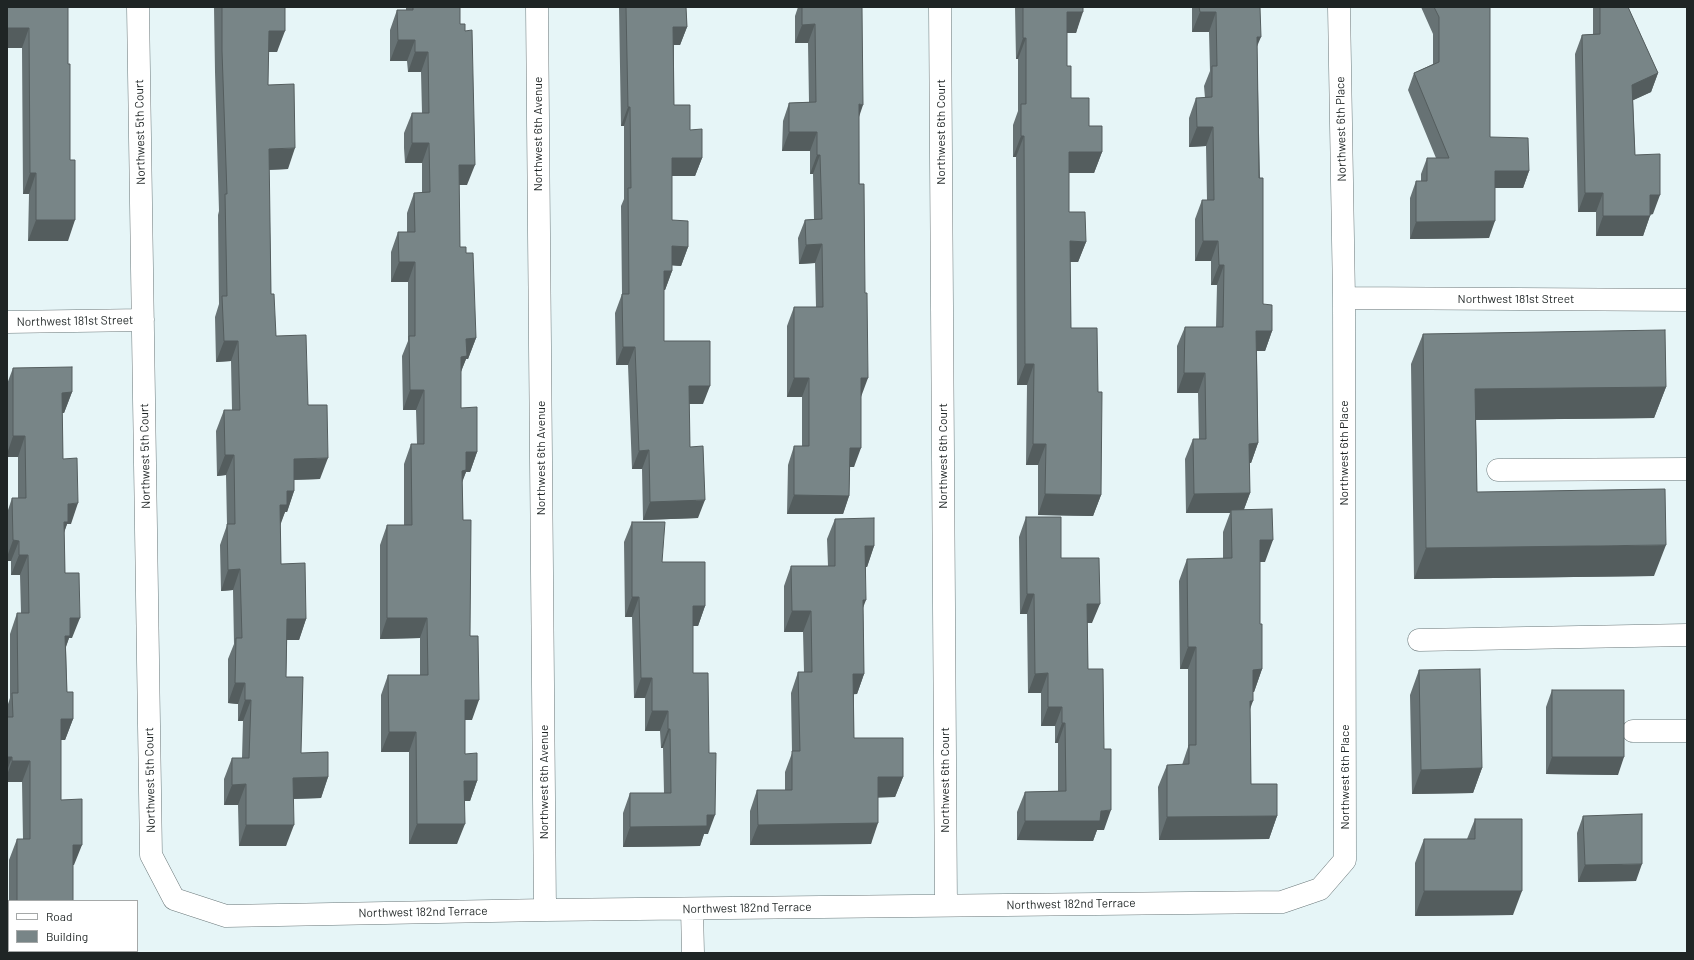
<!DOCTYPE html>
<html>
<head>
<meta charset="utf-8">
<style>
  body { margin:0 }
  #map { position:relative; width:1694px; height:960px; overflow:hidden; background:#e6f5f7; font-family:Barlow,sans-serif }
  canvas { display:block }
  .frame { position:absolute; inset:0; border:8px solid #1f2525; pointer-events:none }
  .legend { position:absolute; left:8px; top:900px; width:130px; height:52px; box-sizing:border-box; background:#fff; border:1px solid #a5a8a8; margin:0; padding:5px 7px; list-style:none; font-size:12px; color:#1f2525 }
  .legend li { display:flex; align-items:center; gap:8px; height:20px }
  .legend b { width:20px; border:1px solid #a5a8a8 }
</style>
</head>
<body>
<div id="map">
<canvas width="1694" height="960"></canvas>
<div class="frame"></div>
<ul class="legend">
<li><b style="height:5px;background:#fff"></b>Road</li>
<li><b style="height:11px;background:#788587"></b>Building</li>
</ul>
</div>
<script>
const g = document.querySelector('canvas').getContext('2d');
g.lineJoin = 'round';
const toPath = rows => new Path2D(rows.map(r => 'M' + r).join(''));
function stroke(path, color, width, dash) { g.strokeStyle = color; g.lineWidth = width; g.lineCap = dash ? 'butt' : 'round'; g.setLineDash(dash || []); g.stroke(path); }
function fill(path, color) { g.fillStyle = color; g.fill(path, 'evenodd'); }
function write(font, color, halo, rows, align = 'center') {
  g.font = font + ' Barlow,sans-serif'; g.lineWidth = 3; g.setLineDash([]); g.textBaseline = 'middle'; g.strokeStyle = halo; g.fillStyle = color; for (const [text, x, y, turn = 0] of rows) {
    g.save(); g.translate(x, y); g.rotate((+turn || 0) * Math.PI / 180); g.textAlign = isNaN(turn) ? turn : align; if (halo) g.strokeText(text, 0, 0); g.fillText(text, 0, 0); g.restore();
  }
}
const minor = toPath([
  [138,7,151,855,174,899,226,916,545,910,1282,902,1320,889,1345,860,1344,298,1339,7],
  [537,7,545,910],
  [940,7,946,905],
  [1344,298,1687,300],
  [7,322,143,320],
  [1498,470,1687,469],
  [1419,640,1687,635],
  [1633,731,1687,731],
  [692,909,693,953]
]);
stroke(minor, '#6b787a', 23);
stroke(minor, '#fff', 22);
fill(toPath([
  [7,7,68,64,70,160,68,241,28,241,29,194,23,194,22,48,7,48],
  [214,7,285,7,277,52,268,52,268,85,288,169,269,170,271,294,276,336,308,405,320,479,294,480,294,491,287,512,285,512,280,524,281,564,306,619,299,640,287,640,286,677,301,753,328,777,321,798,294,799,286,846,239,846,238,805,224,805,224,779,232,758,242,758,243,721,238,721,238,704,228,703,228,659,234,644,233,590,221,591,220,545,227,525,226,475,217,476,216,431,224,410,232,410,231,361,216,362,215,317,219,304,218,215,219,211,215,72],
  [406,7,460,7,460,24,467,185,459,185,460,247,466,253,476,338,468,359,466,359,461,372,461,408,477,452,470,472,466,472,462,481,463,520,470,636,472,720,465,720,465,754,477,781,470,801,464,801,457,844,409,844,409,752,381,752,381,695,388,675,420,675,420,638,380,639,380,545,387,525,404,525,404,464,411,444,417,444,416,410,403,410,402,356,408,341,408,282,391,282,391,252,398,232,407,232,407,213,414,193,422,193,422,163,405,163,404,148,404,133,412,113,422,113,421,72,408,72,407,61,390,61,390,30,397,10,406,10],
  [619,7,686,7,687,27,680,45,674,45,674,105,690,130,702,158,695,176,672,176,672,220,688,247,681,266,672,265,672,271,665,290,664,290,664,341,703,404,689,404,690,447,698,518,643,520,642,469,632,469,628,365,616,365,615,313,622,294,621,206,624,199,624,126,621,126],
  [798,7,862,7,859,116,861,397,854,467,850,467,849,496,843,514,787,514,788,465,794,446,802,446,802,397,787,397,787,326,794,307,816,307,815,263,799,264,798,238,805,220,814,219,813,174,810,174,810,151,782,151,783,121,789,103,809,102,808,43,795,43,795,16],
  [1015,7,1083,7,1076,33,1067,33,1067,66,1071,98,1089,126,1102,152,1094,173,1069,173,1069,212,1086,242,1078,262,1070,262,1071,328,1098,392,1101,495,1093,516,1038,515,1038,465,1026,465,1027,385,1017,385,1016,157,1013,157,1013,125,1018,111,1018,59,1016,59],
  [1192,7,1260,7,1257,47,1263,304,1272,331,1265,351,1257,351,1258,443,1251,463,1249,463,1250,493,1244,509,1265,562,1260,562,1260,624,1262,669,1254,692,1253,692,1250,707,1251,784,1277,816,1269,839,1159,840,1158,787,1167,765,1182,765,1188,747,1188,669,1180,669,1179,581,1187,559,1223,559,1223,532,1230,513,1186,513,1185,459,1193,439,1199,439,1198,393,1177,393,1177,346,1185,327,1216,327,1217,285,1211,285,1211,261,1195,261,1195,219,1202,200,1207,200,1206,146,1189,147,1189,118,1196,98,1205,98,1204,86,1210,71,1209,32,1192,32],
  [1421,7,1490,7,1490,137,1529,171,1523,188,1495,188,1489,238,1410,239,1410,198,1416,181,1421,181,1421,174,1427,158,1436,158,1408,90,1414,73,1433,64,1433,34],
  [1593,7,1628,7,1658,73,1651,92,1633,100,1635,155,1653,214,1650,215,1643,236,1596,236,1596,212,1578,212,1575,54,1582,35,1593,34],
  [1423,334,1666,387,1654,418,1476,420,1477,492,1654,576,1414,579,1411,364],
  [13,368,72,392,64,413,62,413,63,459,71,524,67,524,64,532,65,573,72,638,69,638,66,647,67,692,73,719,65,740,61,740,61,800,74,865,73,865,73,901,9,901,9,860,17,839,23,839,22,782,7,782,7,707,10,698,10,634,17,613,21,613,20,575,11,575,11,561,7,561,7,513,12,498,18,498,18,457,7,457,7,384],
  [1026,517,1061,558,1092,623,1087,623,1088,669,1104,830,1097,830,1093,841,1017,840,1017,812,1025,792,1058,791,1058,743,1055,743,1055,726,1041,726,1041,693,1028,693,1027,614,1020,614,1019,537],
  [835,519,874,546,867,567,866,567,863,609,864,674,857,694,854,694,854,738,903,777,895,797,878,797,871,844,750,845,750,811,757,790,785,790,785,772,792,753,791,693,798,672,804,672,803,632,784,632,784,586,791,566,828,566,827,539],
  [632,522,662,562,705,606,698,626,693,626,693,673,708,834,704,834,700,846,623,847,623,813,630,793,664,793,663,748,661,748,660,731,645,731,645,698,634,698,632,617,625,617,624,542],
  [1419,670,1482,768,1473,793,1412,794,1410,695],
  [1552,690,1618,775,1546,774,1546,707],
  [1583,816,1636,881,1578,882,1577,833],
  [1475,819,1513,915,1415,916,1415,863,1424,839,1467,839]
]), '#677274');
fill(toPath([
  [1067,12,1083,12,1076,33,1059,33],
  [1200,12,1216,12,1209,32,1192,32],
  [815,24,808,43,795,43,802,25],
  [673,27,687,27,680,45,667,45],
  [7,28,29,28,22,48,7,48],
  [269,31,285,31,277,52,261,52],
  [1257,37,1261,37,1253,56],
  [1023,38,1026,38,1018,59,1016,59],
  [398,40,415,40,407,61,390,61],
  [415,52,428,52,421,72,408,72],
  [1658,73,1651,92,1625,104,1632,85],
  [859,104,863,105,857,123],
  [628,107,630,107,624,126,621,126],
  [1197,127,1213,127,1206,146,1189,147],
  [789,132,817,132,810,151,782,151],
  [1021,136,1024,136,1016,157,1013,157],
  [412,143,429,143,422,163,405,163],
  [295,148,288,169,261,170,269,149],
  [1069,152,1102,152,1094,173,1061,173],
  [817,155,820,155,813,174,810,174],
  [672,158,702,158,695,176,665,176],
  [459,165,475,165,467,185,451,185],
  [1495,171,1529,171,1523,188,1489,188],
  [30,173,36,173,29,194,23,194],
  [1585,193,1603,193,1596,212,1578,212],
  [1650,195,1660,195,1653,214,1643,215],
  [1603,216,1650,216,1643,236,1596,236],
  [36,220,75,220,68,241,28,241],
  [1495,221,1489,238,1410,239,1416,222],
  [1070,241,1086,242,1078,262,1062,262],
  [1203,241,1218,241,1211,261,1195,261],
  [822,244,815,263,799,264,806,245],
  [672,246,688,247,681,266,665,265],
  [399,262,415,262,408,282,391,282],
  [1219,265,1224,265,1217,285,1211,285],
  [664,271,672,271,665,290,657,290],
  [1256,331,1272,331,1265,351,1249,351],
  [476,338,468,359,466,359,459,376,454,377,466,339],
  [224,341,238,341,231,361,216,362],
  [623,347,635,347,628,365,616,365],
  [1025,364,1034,364,1027,385,1017,385],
  [1184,373,1205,373,1198,393,1177,393],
  [794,378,809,378,802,397,787,397],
  [861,378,868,378,861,397],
  [689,386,710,386,703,404,682,404],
  [1666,387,1654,418,1464,420,1475,389],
  [410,390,424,390,416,410,403,410],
  [72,392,64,413,55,413,62,393],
  [13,436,25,436,18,457,7,457,7,454],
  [1258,443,1251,463,1242,463,1249,444],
  [1033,444,1046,444,1038,465,1026,465],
  [850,448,861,448,854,467,843,467],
  [649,450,642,469,632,469,639,451],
  [466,452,477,452,470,472,466,472,459,491,455,491],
  [225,455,234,455,226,475,217,476],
  [328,458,320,479,286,480,294,459],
  [287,491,294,491,287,512,285,512,280,526,280,505],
  [1250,493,1243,512,1231,510,1230,513,1186,513,1194,494],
  [1045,494,1101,495,1093,516,1038,515],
  [794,495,849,496,843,514,787,514],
  [705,500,698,518,643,520,650,502],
  [78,503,71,524,67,524,61,542,68,504],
  [13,540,19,541,11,561,7,561,7,557],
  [1260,540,1273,540,1265,562,1252,562],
  [1666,545,1654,576,1414,579,1426,548],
  [865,546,874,546,867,567,858,567],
  [19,555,28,555,20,575,11,575],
  [240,569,233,590,221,591,228,570],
  [1027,594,1034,594,1027,614,1020,614],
  [632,597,639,597,632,617,625,617],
  [863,600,866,600,858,621],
  [1087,604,1100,604,1092,623,1080,623],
  [693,606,705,606,698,626,685,626],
  [792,611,811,611,803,632,784,632],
  [70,618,80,618,72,638,69,638,62,657,58,657],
  [387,618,427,618,420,638,380,639],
  [287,619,306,619,299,640,280,640],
  [1188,647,1196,647,1188,669,1180,669],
  [1262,669,1254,692,1245,692,1253,670],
  [1048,673,1041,693,1028,693,1035,674],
  [853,674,864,674,857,694,846,695],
  [641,678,652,678,645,698,634,698],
  [235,683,245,683,238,704,228,703],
  [245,700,251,700,243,721,238,721],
  [465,700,479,700,472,720,457,720],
  [1250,701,1253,701,1245,723],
  [1048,707,1062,707,1055,726,1041,726],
  [652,711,668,711,660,731,645,731],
  [61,719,73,719,65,740,53,740],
  [1062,723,1065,723,1058,743,1055,743],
  [668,729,670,729,663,748,661,748],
  [389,732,416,732,409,752,381,752],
  [7,757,12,757,7,771],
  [1552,757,1624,757,1618,775,1546,774],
  [12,761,30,761,22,782,7,782,7,775],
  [1482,768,1473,793,1412,794,1421,770],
  [328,777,321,798,286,799,293,778],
  [878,777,903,777,895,797,871,798],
  [464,781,477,781,470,801,457,801],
  [246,784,238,805,224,805,232,785],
  [1111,810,1104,830,1097,830,1093,841,1017,840,1025,821,1101,811],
  [707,815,715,815,708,834,704,834,700,846,623,847,630,827],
  [1277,816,1269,839,1159,840,1167,817],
  [878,823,871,844,750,845,758,825],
  [417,824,465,824,457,844,409,844],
  [246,825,294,825,286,846,239,846],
  [73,845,82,845,74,865,66,865],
  [1642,864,1636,881,1578,882,1585,865],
  [1424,891,1522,891,1513,915,1415,916]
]), '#545d5e');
const building = toPath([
  [7,7,68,7,68,64,70,64,70,160,75,160,75,220,36,220,36,173,30,173,29,28,7,28,7,7],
  [222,7,285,7,285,31,269,31,268,85,294,84,295,148,269,149,271,294,274,294,276,336,306,335,308,405,327,405,328,458,294,459,294,491,287,491,287,505,280,505,281,564,305,563,306,619,287,619,286,677,303,677,301,753,328,752,328,777,293,778,294,825,246,825,246,784,232,785,232,758,249,758,251,700,245,700,245,683,235,683,236,638,242,638,240,569,228,570,227,524,235,524,234,455,225,455,224,410,240,410,238,341,224,341,222,296,227,296,225,194,227,194,222,51,222,7],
  [413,7,460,7,460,24,465,24,465,31,472,30,475,165,459,165,460,247,466,247,466,253,473,253,476,338,466,339,467,356,461,357,461,408,477,407,477,452,466,452,466,470,462,471,463,520,471,520,470,636,478,636,479,700,465,700,465,754,477,753,477,781,464,781,465,824,417,824,416,732,389,732,388,675,428,675,427,618,387,618,387,525,412,525,411,444,424,444,424,390,410,390,409,336,415,336,415,262,399,262,398,232,415,232,414,193,430,192,429,143,412,143,412,113,429,113,428,52,415,52,415,40,398,40,397,10,413,10,413,7],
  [626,7,686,7,687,27,673,27,674,105,690,105,690,130,702,129,702,158,672,158,672,220,688,221,688,247,672,246,672,271,664,271,664,341,710,341,710,386,689,386,690,447,703,446,705,500,650,502,649,450,639,451,635,347,623,347,622,294,629,294,628,188,631,188,630,107,628,107,626,7],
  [802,7,862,7,863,105,859,104,859,184,864,184,865,293,867,293,868,378,861,378,861,448,850,448,849,496,794,495,794,446,809,446,809,378,794,378,794,307,823,307,822,244,806,245,805,220,822,219,820,155,817,155,817,132,789,132,789,103,816,102,815,24,802,25,802,7],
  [1023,7,1083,7,1083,12,1067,12,1067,66,1071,66,1071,98,1089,98,1089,126,1102,126,1102,152,1069,152,1069,212,1085,212,1086,242,1070,241,1071,328,1097,328,1098,392,1102,392,1101,495,1045,494,1046,444,1033,444,1034,364,1025,364,1024,136,1021,136,1021,104,1026,104,1026,38,1023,38,1023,7],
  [1199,7,1260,7,1261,37,1257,37,1259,178,1263,178,1263,304,1272,305,1272,331,1256,331,1258,443,1249,444,1250,493,1194,494,1193,439,1206,439,1205,373,1184,373,1185,327,1223,327,1224,265,1219,265,1218,241,1203,241,1202,200,1214,200,1213,127,1197,127,1196,98,1212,97,1212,66,1217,66,1216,12,1200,12,1199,7],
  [1434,7,1490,7,1490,137,1528,138,1529,171,1495,171,1495,221,1416,222,1416,181,1427,181,1427,158,1449,158,1414,73,1439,62,1439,17,1434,7],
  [1600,7,1628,7,1658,73,1632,85,1635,155,1660,154,1660,195,1650,195,1650,216,1603,216,1603,193,1585,193,1582,35,1600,34,1600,7],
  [1665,330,1666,387,1475,389,1477,492,1665,489,1666,545,1426,548,1423,334,1665,330],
  [72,367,72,392,62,393,63,459,77,458,78,503,68,504,68,522,64,522,65,573,79,573,80,618,70,618,70,636,65,636,67,692,73,692,73,719,61,719,61,800,82,799,82,845,73,845,73,901,17,901,17,839,30,839,30,761,12,761,12,757,7,757,7,717,13,717,12,693,18,693,17,613,29,613,28,555,19,555,19,541,13,540,12,498,26,498,25,436,13,436,13,368,72,367],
  [1272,509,1273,540,1260,540,1260,624,1262,624,1262,669,1253,670,1253,701,1250,701,1251,784,1277,784,1277,816,1167,817,1167,765,1189,764,1189,745,1196,745,1196,647,1188,647,1187,559,1232,558,1231,510,1272,509],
  [1026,517,1061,517,1061,558,1099,558,1100,604,1087,604,1088,669,1103,669,1104,749,1111,749,1111,810,1101,811,1100,821,1025,821,1025,792,1066,791,1065,723,1062,723,1062,707,1048,707,1048,673,1035,674,1034,594,1027,594,1026,517],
  [874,518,874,546,865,546,866,600,863,600,864,674,853,674,854,738,903,738,903,777,878,777,878,823,758,825,757,790,792,790,792,751,800,751,798,672,812,672,811,611,792,611,791,566,835,566,835,519,874,518],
  [632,522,665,522,662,562,705,562,705,606,693,606,693,673,708,673,709,753,716,753,715,815,707,815,707,826,630,827,630,793,671,793,670,729,668,729,668,711,652,711,652,678,641,678,639,597,632,597,632,522],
  [1480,669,1482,768,1421,770,1419,670,1480,669],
  [1552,690,1624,690,1624,757,1552,757,1552,690],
  [1642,814,1642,864,1585,865,1583,816,1642,814],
  [1475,819,1522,819,1522,891,1424,891,1424,839,1475,839,1475,819],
  [63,951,121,951,119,953,61,953,63,951]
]);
fill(building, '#788587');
stroke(building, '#545d5e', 1);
write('12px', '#1f2525', '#fff', [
  ["Northwest 6th Place",1341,129,-91],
  ["Northwest 5th Court",140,132,-91],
  ["Northwest 6th Court",941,132,-90],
  ["Northwest 6th Avenue",538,134,-90],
  ["Northwest 181st Street",1516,299],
  ["Northwest 181st Street",75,321,-1],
  ["Northwest 6th Place",1344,453,-90],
  ["Northwest 5th Court",145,456,-91],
  ["Northwest 6th Court",943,456,-90],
  ["Northwest 6th Avenue",541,458,-90],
  ["Northwest 6th Place",1345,777,-90],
  ["Northwest 5th Court",150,780,-91],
  ["Northwest 6th Court",945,780,-90],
  ["Northwest 6th Avenue",544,782,-90],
  ["Northwest 182nd Terrace",1071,904,-1],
  ["Northwest 182nd Terrace",747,908,-1],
  ["Northwest 182nd Terrace",423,912,-1]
]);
</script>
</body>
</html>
